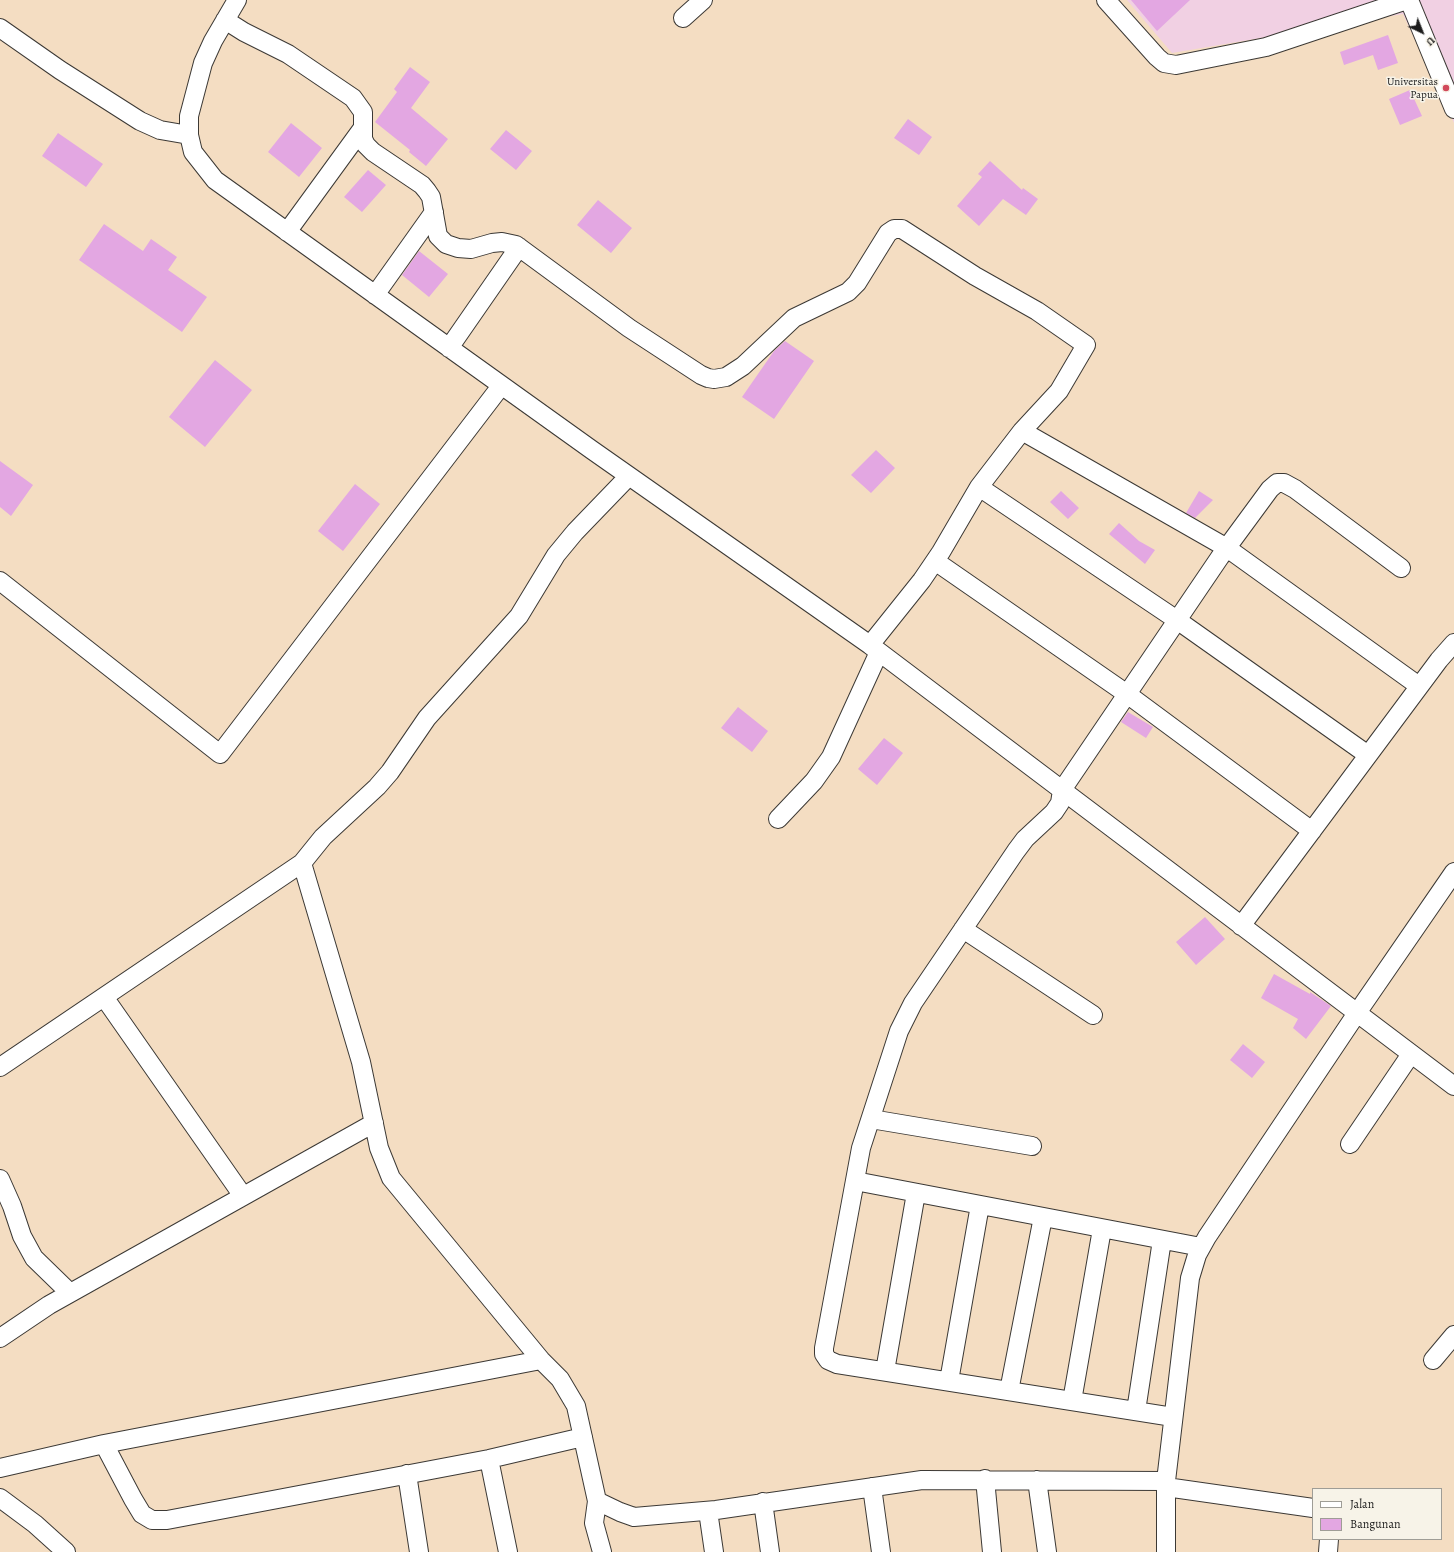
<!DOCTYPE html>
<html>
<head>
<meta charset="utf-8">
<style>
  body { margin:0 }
  #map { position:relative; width:1454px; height:1552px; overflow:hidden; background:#f4ddc2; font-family:Alegreya,serif }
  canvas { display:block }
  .legend { position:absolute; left:1312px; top:1488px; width:130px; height:52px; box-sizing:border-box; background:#f7f3e8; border:1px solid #9f9d96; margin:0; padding:5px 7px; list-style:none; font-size:12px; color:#1c1c1c }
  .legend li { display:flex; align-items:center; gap:8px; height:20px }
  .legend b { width:20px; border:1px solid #9f9d96 }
  .north { position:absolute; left:1402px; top:12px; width:40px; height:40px; -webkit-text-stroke:3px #f7f3e8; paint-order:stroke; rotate:137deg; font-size:11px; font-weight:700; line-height:16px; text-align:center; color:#1c1c1c }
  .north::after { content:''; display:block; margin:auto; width:14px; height:18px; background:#1c1c1c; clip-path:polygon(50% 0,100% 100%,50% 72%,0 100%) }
</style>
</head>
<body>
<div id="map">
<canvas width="1454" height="1552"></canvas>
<ul class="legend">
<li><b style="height:5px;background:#fff"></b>Jalan</li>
<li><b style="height:11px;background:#e3a7e2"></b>Bangunan</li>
</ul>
<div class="north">U</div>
</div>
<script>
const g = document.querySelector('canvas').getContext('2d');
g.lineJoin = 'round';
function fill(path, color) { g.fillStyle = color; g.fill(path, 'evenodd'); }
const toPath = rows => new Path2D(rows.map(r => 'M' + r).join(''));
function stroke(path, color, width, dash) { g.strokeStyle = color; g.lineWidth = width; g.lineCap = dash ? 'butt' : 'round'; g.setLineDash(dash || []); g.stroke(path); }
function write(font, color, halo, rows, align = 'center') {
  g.font = font + ' Alegreya,serif'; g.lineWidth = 3; g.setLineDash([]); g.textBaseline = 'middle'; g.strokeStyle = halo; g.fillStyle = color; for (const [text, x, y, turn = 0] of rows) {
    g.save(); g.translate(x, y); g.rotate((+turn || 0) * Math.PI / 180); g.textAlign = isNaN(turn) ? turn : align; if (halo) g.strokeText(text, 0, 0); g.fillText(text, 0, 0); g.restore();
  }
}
fill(toPath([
  [1127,0,1454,0,1454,123,1403,14,1172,53]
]), '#f1d0e3');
fill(toPath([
  [1131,0,1190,0,1157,31],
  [1388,35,1398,63,1378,70,1373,55,1344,65,1340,52],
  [410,67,430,82,411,108,448,139,426,166,409,152,410,150,375,122,397,92,394,89],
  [1410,90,1422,116,1400,125,1389,99],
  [908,119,932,137,919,155,894,138],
  [291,123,322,148,299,177,268,152],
  [506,130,532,151,516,170,490,149],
  [58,133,103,164,86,187,42,156],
  [990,161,1022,190,1023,188,1038,199,1026,215,1003,199,979,226,957,206,982,177,978,174],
  [368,170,386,185,362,212,344,197],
  [598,200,632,228,611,253,577,225],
  [104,224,143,251,151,239,177,257,168,270,207,297,182,332,79,260],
  [419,251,448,274,429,297,402,275],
  [785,341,814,361,774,419,742,397,774,351],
  [215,360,252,390,205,447,169,417],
  [876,450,895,468,871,493,851,475],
  [0,461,33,485,11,516,0,507],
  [355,484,380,504,343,551,318,531],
  [1061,491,1079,508,1068,519,1050,502],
  [1199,491,1213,500,1195,518,1186,513],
  [1119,523,1139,541,1155,550,1145,564,1109,534],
  [738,707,768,731,752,752,721,728],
  [1128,712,1153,727,1146,738,1121,722],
  [884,738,903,753,877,785,858,769],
  [1205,917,1225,939,1196,965,1176,942],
  [1274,974,1310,994,1310,992,1331,1006,1306,1039,1293,1028,1298,1019,1261,998],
  [1243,1044,1265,1062,1252,1078,1230,1060]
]), '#e3a7e2');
const minor = toPath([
  [1106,0,1157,57,1164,63,1176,65,1266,47,1407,0],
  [1409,0,1454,109],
  [683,18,703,0],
  [225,20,244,32,288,54,353,98,363,112,363,139,366,145,373,152,422,185,427,191,431,197,438,236,446,244,458,248,471,249,492,243,502,242,516,245,629,328,701,375,708,378,714,379,726,377,743,366,794,318,848,292,857,283,888,233,894,229,902,229,975,276,1037,311,1086,345,1059,391,1022,431,979,487,941,552,922,580,870,645],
  [0,28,60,70,140,121,160,130,189,135,189,116,203,63,213,41,237,0],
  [189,135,193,152,215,180,592,450,870,645,1454,1086],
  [287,232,362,129],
  [375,295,434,212],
  [449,348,519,247],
  [1022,431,1227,548,1419,686],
  [629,476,575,532,556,555,519,616,427,718,390,772,377,787,323,837,302,863,361,1062,379,1148,391,1178,541,1360,560,1379,576,1406,597,1501,620,1512,634,1517,716,1510,922,1480,1166,1481],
  [979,487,1177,620,1368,755],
  [935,561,1127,694,1312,831],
  [0,581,220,754,501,386],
  [778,819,814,781,831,757,879,652],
  [1241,926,1439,660,1454,643],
  [963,929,1093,1015],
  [104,997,243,1196],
  [0,1067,302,863],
  [871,1119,1032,1146],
  [1350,1144,1411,1054],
  [0,1179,12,1206,22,1236,34,1258,70,1293],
  [855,1181,1201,1247],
  [0,1338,49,1305,374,1123],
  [1433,1360,1454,1335],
  [885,1371,916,1193],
  [949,1381,980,1205],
  [1009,1391,1043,1217],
  [1072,1401,1102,1229],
  [1136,1411,1162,1240],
  [1173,1417,837,1364,828,1360,824,1354,824,1348,861,1148,899,1031,913,1003,1016,851,1025,839,1054,812,1060,803,1062,790,1220,557,1270,489,1277,483,1284,483,1295,489,1401,568],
  [104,1444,133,1499,142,1514,152,1520,167,1520,489,1459,583,1437],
  [489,1459,508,1552],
  [0,1468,104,1444,541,1360],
  [407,1474,419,1552],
  [985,1479,992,1552],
  [1037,1480,1047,1552],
  [872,1487,881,1552],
  [1166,1487,1313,1508],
  [0,1498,35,1524,66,1552],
  [597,1501,594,1523,602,1552],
  [763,1502,770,1552],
  [708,1511,714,1552],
  [1166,1552,1166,1481,1190,1278,1197,1255,1207,1237,1357,1013,1454,872],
  [1328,1552,1329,1539]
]);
stroke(minor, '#3c3935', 20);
stroke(minor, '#fff', 18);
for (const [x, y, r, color] of [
  [1446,88,4,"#d1495b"]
]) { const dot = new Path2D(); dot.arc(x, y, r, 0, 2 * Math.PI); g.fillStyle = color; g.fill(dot); stroke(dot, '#f7f3e8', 1.5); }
write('11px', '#1c1c1c', '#f7f3e8', [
  ["Universitas",1438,82],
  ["Papua",1438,95]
], 'right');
</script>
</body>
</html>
